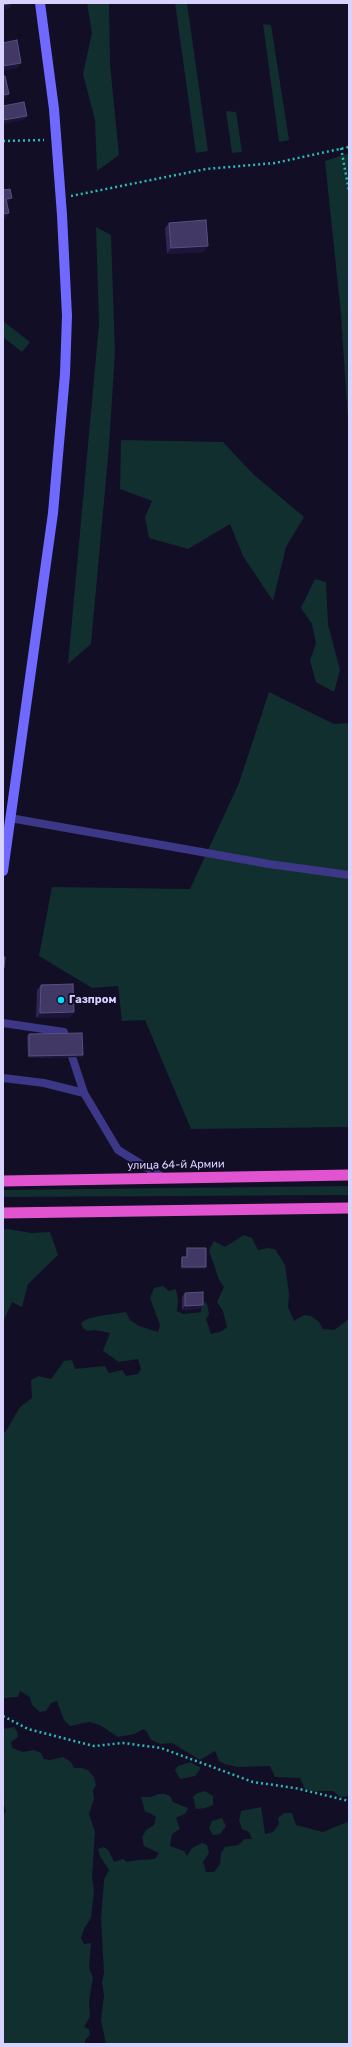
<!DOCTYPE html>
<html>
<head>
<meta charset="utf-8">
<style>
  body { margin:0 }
  #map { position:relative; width:352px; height:2047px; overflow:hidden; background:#120e25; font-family:Rubik,sans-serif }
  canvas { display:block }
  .frame { position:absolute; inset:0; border:4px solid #d8d2ff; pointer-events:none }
</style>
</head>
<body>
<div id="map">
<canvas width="352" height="2047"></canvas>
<div class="frame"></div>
</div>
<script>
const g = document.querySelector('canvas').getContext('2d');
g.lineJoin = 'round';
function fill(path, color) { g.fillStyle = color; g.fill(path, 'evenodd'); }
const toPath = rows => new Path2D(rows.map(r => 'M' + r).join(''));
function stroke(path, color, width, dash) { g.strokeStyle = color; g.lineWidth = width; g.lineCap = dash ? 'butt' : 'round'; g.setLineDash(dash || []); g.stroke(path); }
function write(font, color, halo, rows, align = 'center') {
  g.font = font + ' Rubik,sans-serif'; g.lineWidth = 4; g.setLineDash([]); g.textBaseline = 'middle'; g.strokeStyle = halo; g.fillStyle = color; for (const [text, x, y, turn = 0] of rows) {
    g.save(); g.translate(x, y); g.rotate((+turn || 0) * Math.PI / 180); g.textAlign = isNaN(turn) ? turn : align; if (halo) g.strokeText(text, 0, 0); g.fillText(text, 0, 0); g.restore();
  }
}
fill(toPath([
  [87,3,109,3,110,64,119,155,97,171,95,120,83,74,92,33],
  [175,3,187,3,208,151,196,153],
  [263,24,271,25,289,140,279,142],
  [226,111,236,112,242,152,232,153],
  [349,153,349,437,341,314,325,161],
  [96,227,111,235,115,353,109,446,91,644,68,664,99,324],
  [3,321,30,342,22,352,3,337],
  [121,440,223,442,253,474,304,517,286,547,273,601,243,556,230,524,188,549,149,538,145,517,152,501,120,489],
  [315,579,326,582,328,624,340,670,334,692,316,682,310,661,316,643,312,624,301,608],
  [269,692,334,724,349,723,349,1127,191,1129,145,1020,122,1021,118,986,92,988,39,956,52,887,190,889,239,783],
  [349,1186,349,1195,3,1197,3,1190],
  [7,1229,31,1233,50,1232,58,1255,28,1284,22,1307,12,1302,3,1322,3,1230],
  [244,1235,252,1238,258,1250,268,1248,275,1249,285,1265,289,1293,288,1307,294,1321,304,1315,311,1316,319,1322,323,1329,334,1330,349,1319,349,1796,340,1797,333,1791,313,1791,305,1789,300,1778,275,1777,270,1766,237,1767,225,1764,219,1761,215,1751,200,1760,172,1743,161,1744,151,1740,147,1732,144,1729,134,1734,118,1737,100,1725,89,1722,70,1726,64,1720,57,1701,51,1703,46,1711,40,1712,32,1705,30,1697,20,1691,18,1697,3,1698,3,1433,6,1431,20,1407,32,1398,31,1380,39,1376,51,1379,64,1361,72,1360,75,1369,105,1366,109,1373,122,1370,126,1376,138,1374,141,1369,138,1359,119,1362,103,1351,110,1333,95,1330,87,1331,83,1328,81,1323,87,1319,99,1316,126,1312,130,1320,139,1326,158,1332,160,1325,150,1298,154,1288,163,1286,169,1291,176,1289,178,1300,177,1311,183,1314,201,1312,202,1300,207,1304,209,1314,206,1319,211,1334,222,1331,227,1327,223,1311,217,1302,224,1287,219,1280,209,1250,214,1241,225,1247],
  [14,1727,17,1731,18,1737,11,1742,12,1748,23,1752,34,1750,41,1753,44,1759,50,1760,63,1757,71,1762,74,1768,81,1768,88,1770,94,1777,96,1785,93,1790,94,1799,89,1814,95,1832,92,1877,94,1891,91,1918,84,1929,81,1938,84,1944,91,1943,89,1967,93,1978,89,2001,90,2017,84,2027,89,2029,90,2035,85,2040,85,2044,3,2044,3,1813,6,1812,3,1801,3,1729],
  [190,1762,201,1768,195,1776,180,1779,175,1770,178,1766],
  [205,1791,213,1796,213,1805,205,1808,196,1809,193,1797,197,1793],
  [159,1794,165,1794,170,1796,173,1802,188,1808,186,1813,176,1818,180,1829,172,1834,170,1846,184,1851,187,1856,192,1848,202,1843,207,1845,209,1853,203,1862,206,1872,214,1872,220,1864,221,1853,225,1847,238,1845,245,1839,252,1839,249,1832,242,1829,239,1821,241,1811,261,1807,265,1834,273,1832,279,1824,278,1818,284,1813,292,1813,296,1825,323,1832,347,1822,349,1819,349,2044,106,2044,101,2020,104,1995,102,1982,104,1973,101,1919,104,1880,109,1870,100,1856,98,1849,104,1847,109,1851,114,1862,123,1859,127,1862,137,1860,155,1859,159,1853,144,1846,142,1837,146,1830,154,1825,156,1817,150,1813,145,1812,141,1797,151,1797],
  [222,1818,226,1826,220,1834,213,1835,209,1828,212,1821]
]), '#112f2f');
stroke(toPath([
  [3,141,44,140],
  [341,148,349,191],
  [71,196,206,169,275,163,349,147],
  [3,1716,28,1729,94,1746,123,1743,161,1748,253,1782,295,1788,349,1801]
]), '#2bbbb5', 2.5, [2, 3]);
stroke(toPath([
  [10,818,269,864,349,875],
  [3,1023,64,1032,84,1093,118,1150,164,1178],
  [3,1078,44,1083,84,1093]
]), '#3c3786', 8);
stroke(toPath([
  [3,871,53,513,65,374,67,316,62,215,54,109,40,3]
]), '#7069ff', 10);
stroke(toPath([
  [3,1181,349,1175],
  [3,1213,349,1208]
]), '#e253cf', 11);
fill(toPath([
  [169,223,204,252,167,254,165,228],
  [41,985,70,1018,36,1018,37,990],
  [29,1034,83,1055,81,1057,28,1058,27,1036],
  [187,1248,206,1267,204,1269,181,1269,181,1259,182,1257,186,1257,186,1250],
  [185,1293,200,1309,182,1310,182,1297]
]), '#302654');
fill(toPath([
  [13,3,9,9,3,10,3,5],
  [21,63,17,68,3,71,3,66],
  [9,94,6,98,3,99,3,95],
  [27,116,24,120,3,124,3,120],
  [12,198,8,203,3,205,6,199],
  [9,213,5,219,3,219,3,214],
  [208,246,204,252,167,254,171,248],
  [74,1012,70,1018,36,1018,40,1013],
  [83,1055,81,1057,28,1058,29,1056],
  [182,1267,206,1267,204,1269,181,1269],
  [203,1305,200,1309,182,1310,185,1306]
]), '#1c1539');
const building = toPath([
  [3,3,13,3,3,5,3,3],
  [17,40,21,63,3,66,3,43,17,40],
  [3,76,5,76,9,94,3,95,3,76],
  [24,102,27,116,3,120,3,106,24,102],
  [3,185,4,190,10,189,12,198,6,199,9,213,3,214,3,185],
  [206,220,208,246,171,248,169,223,206,220],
  [3,957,5,957,4,968,3,967,3,957],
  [73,984,74,1012,40,1013,41,985,73,984],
  [82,1033,83,1055,29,1056,29,1034,82,1033],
  [187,1248,206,1248,206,1267,182,1267,182,1257,187,1257,187,1248],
  [203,1292,203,1305,185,1306,185,1293,203,1292]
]);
fill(building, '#423866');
stroke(building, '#59507e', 1);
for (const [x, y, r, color] of [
  [61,1000,4,"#00dffd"]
]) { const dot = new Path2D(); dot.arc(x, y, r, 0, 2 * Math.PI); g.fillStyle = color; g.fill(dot); stroke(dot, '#120e25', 1.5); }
write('bold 11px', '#d8d2ff', '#120e25', [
  ["Газпром",69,1000]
], 'left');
write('11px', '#d8d2ff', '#120e25', [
  ["улица 64-й Армии",176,1165,-1]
]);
</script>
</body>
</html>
